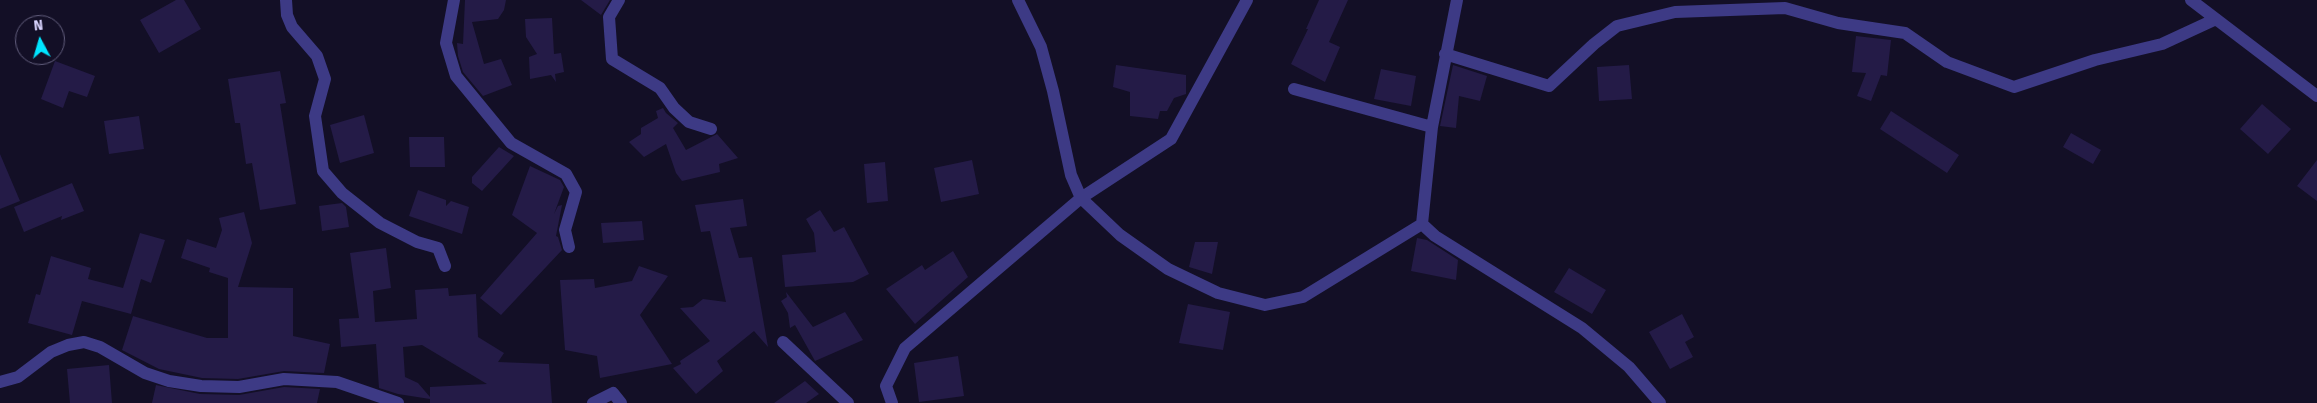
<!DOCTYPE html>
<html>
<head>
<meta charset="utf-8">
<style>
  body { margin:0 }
  #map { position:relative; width:2317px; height:403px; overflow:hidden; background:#130f26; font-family:"Fira Sans",sans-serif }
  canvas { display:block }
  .north { position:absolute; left:15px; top:15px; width:50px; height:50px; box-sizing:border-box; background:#130f26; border:1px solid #625e7d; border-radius:50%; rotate:354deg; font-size:14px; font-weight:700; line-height:20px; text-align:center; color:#d9d4ff }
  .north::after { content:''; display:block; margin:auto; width:18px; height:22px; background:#00e5ff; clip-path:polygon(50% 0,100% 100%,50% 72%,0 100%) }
</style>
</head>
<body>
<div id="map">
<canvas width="2317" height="403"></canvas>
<div class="north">N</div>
</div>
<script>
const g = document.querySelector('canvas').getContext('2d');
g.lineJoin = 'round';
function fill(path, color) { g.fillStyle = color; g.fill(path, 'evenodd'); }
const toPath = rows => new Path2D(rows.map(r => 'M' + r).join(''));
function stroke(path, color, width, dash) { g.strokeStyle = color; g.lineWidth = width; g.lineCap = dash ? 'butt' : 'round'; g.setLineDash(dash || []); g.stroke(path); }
fill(toPath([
  [176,0,184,0,201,29,159,53,140,20],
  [465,0,506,0,504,10,498,19,472,22,484,64,501,59,512,85,483,96,463,72,458,56,457,43,463,44],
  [581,0,610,0,601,15],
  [1319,0,1348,0,1329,42,1340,47,1325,82,1291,64,1308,29,1306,29],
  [552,18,554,54,561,53,564,72,555,74,556,82,551,75,530,79,529,57,537,54,526,37,525,19],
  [1856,36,1891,40,1887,76,1881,75,1871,101,1857,96,1866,73,1852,72],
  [55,61,95,76,87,97,69,91,63,108,41,99],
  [1116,65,1186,75,1186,94,1174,98,1167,111,1160,111,1158,119,1130,116,1130,92,1113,87],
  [1453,65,1487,76,1480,101,1459,96,1456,128,1440,126],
  [1629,65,1632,99,1599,101,1597,67],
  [1381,69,1416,76,1411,106,1374,99],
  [280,71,286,103,280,104,296,204,260,210,252,163,246,164,240,123,235,123,228,79],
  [2262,104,2291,129,2268,154,2240,129],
  [663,108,666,113,678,123,673,128,686,150,717,134,738,158,719,164,720,172,682,181,676,173,666,144,644,157,629,142,641,134,641,128,658,118,656,111],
  [1891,111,1959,155,1947,173,1880,129],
  [364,115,374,153,340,163,330,125],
  [139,116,144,149,109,154,104,121],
  [2071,133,2101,150,2093,164,2063,147],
  [409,137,444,137,445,167,410,167],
  [499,147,514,156,482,191,472,183,472,177],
  [0,154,20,201,0,209],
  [972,160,979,194,941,202,934,168],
  [2317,160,2317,201,2297,186],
  [885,162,888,201,867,203,864,164],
  [530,166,560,180,564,187,554,214,558,206,562,205,556,236,558,237,562,250,501,315,480,298,537,233,512,215],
  [72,183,84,211,61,220,62,216,24,232,14,207],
  [418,190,446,200,446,206,451,201,469,207,462,234,409,216],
  [743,199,747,226,730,228,739,258,752,257,768,347,754,331,717,361,723,371,696,394,673,368,681,364,680,361,710,341,680,308,693,307,703,299,726,302,710,231,701,232,695,205],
  [342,203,346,207,349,227,322,231,319,206],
  [820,210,834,232,844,227,869,274,853,282,785,287,782,255,816,252,814,233,806,219],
  [244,212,252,243,238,287,293,288,293,336,330,344,324,373,284,371,238,379,202,378,159,369,122,350,133,316,207,338,228,338,228,278,209,272,210,268,181,258,187,239,216,248,222,230,219,218],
  [642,221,644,240,603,243,601,223],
  [140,233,165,240,151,283,141,279,131,314,82,301,72,335,28,323,36,294,40,295,51,256,91,268,88,279,123,288],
  [1417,238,1427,240,1458,260,1456,280,1411,271],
  [1195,242,1218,242,1212,274,1189,267],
  [386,248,391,288,373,291,375,322,417,319,415,290,448,288,449,296,476,294,478,337,504,353,498,362,549,364,552,403,430,403,430,399,398,394,379,388,376,344,341,347,339,319,359,318,350,253],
  [422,345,487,384,430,387,430,397,418,383,405,377,403,347],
  [953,251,968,277,915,324,886,289,922,265,925,270],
  [639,266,668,276,640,315,672,364,600,378,597,356,565,350,560,280,594,279,595,288,632,281],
  [1569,268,1606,290,1592,314,1554,292],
  [786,292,813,327,845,312,863,340,815,361,795,325,790,328,788,313,781,301,787,297],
  [1188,304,1230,312,1223,350,1179,343],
  [1682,314,1694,337,1685,342,1693,357,1670,369,1649,332],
  [958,356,964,396,919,402,914,363],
  [109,365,112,403,70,403,67,369],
  [805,381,819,394,806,403,774,403],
  [156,385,200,394,239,395,284,387,320,389,317,403,152,403]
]), '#241b47');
stroke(toPath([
  [286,0,287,15,292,27,317,56,325,79,315,116,323,171,342,193,380,223,417,242,438,248,445,266],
  [454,0,446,43,456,76,511,143,566,174,576,192,565,230,569,247],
  [619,0,609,17,612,59,660,88,674,108,689,122,711,129],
  [1018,0,1041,47,1053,91,1071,175,1081,198,1120,235,1168,269,1218,293,1265,305,1303,297,1422,224],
  [2191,0,2317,96],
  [1445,54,1549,86,1594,44,1617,26,1675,12,1785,8,1838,23,1905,33,1947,62,2014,87,2095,60,2162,44,2216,19],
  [1294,89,1432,127],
  [1422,224,1435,236,1582,328,1629,367,1660,403],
  [1422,224,1432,127,1457,0],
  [783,342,848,403],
  [0,382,18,377,51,352,68,345,84,342,100,347,145,373,169,381,201,386,239,387,284,379,337,382,398,403],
  [593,403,613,393,621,403],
  [892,403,886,386,905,348,1081,198,1171,139,1247,0]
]), '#3d3a85', 12);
</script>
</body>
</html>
